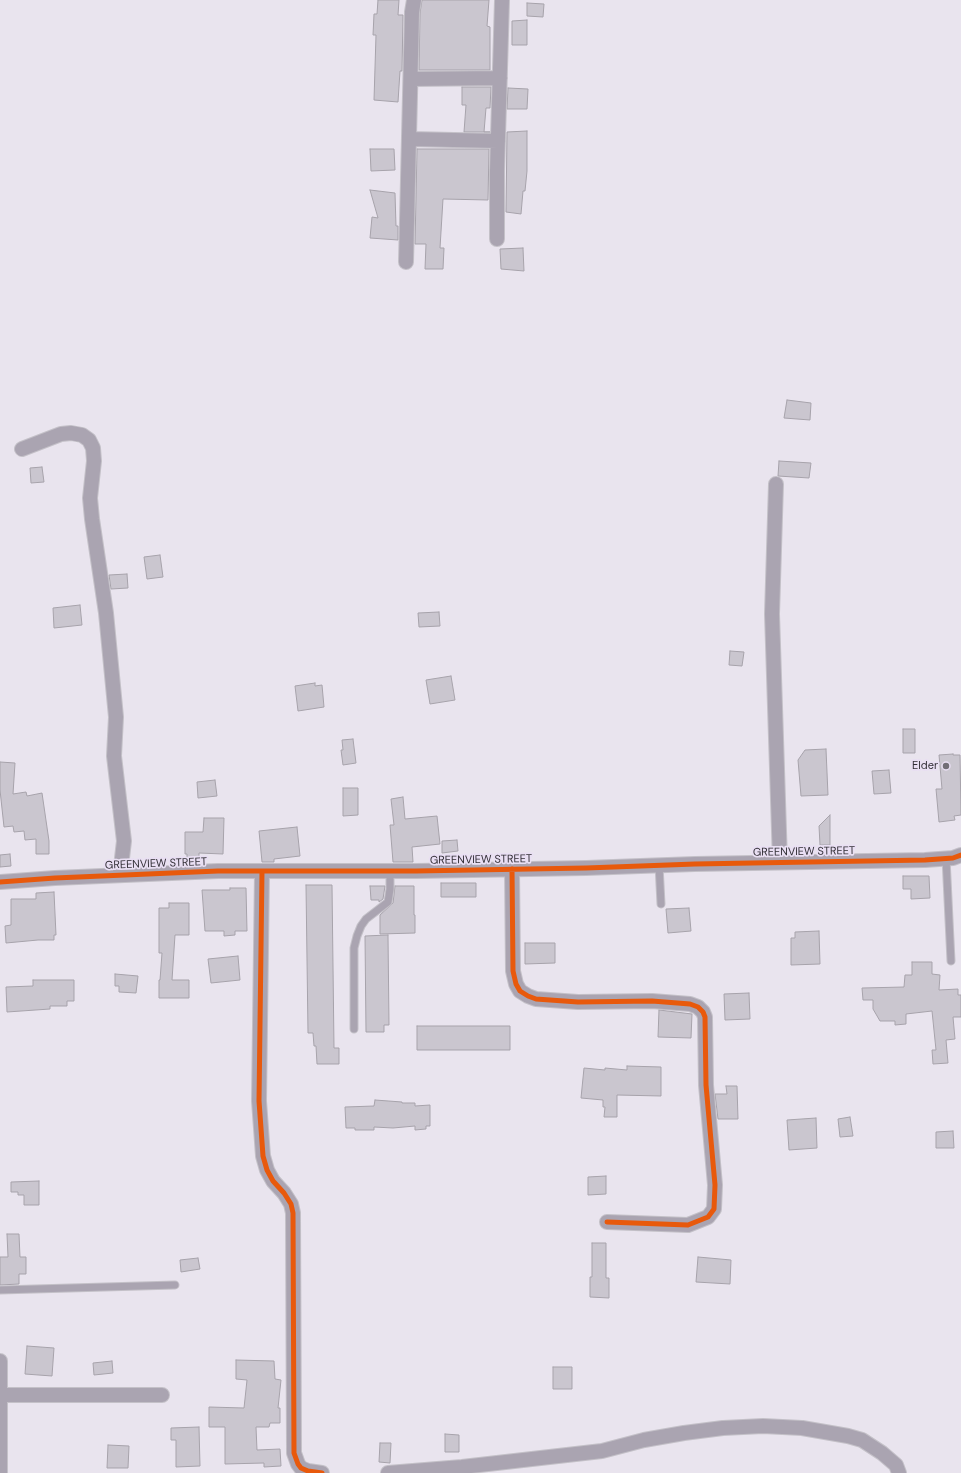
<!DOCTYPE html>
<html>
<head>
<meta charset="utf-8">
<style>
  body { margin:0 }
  canvas { display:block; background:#e9e4ee }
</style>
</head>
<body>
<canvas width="961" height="1473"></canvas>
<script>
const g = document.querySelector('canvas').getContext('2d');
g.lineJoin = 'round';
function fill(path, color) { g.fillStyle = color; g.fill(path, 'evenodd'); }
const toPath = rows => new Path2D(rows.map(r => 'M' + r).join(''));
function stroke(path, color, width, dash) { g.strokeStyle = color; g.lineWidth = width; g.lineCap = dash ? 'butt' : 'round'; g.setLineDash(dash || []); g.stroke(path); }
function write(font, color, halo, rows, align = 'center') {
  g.font = font + ' "DM Sans",sans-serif'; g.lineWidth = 3.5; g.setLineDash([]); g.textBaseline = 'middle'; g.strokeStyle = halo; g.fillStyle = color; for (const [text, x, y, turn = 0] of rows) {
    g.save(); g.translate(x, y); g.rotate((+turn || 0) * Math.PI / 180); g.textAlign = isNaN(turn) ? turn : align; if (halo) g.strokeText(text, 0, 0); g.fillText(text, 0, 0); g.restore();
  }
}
const building = toPath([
  [378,0,399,0,398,15,403,15,402,71,400,71,398,102,374,100,376,35,373,35,374,14,377,14,378,0],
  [422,0,489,0,487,26,490,27,490,70,419,70,420,13,422,0],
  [527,3,544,4,543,17,527,16,527,3],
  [527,20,527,45,512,45,512,21,527,20],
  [462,87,491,87,490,108,486,108,484,132,490,132,464,132,466,105,462,105,462,87],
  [508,88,528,89,527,109,507,109,508,88],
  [527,131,527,171,525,191,523,191,521,214,506,212,507,132,527,131],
  [370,149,394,149,395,170,371,171,370,149],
  [417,149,489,149,488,200,443,199,440,248,444,248,443,269,425,269,426,244,415,244,417,149],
  [370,190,395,193,396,226,398,226,398,240,370,238,372,217,378,218,370,190],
  [523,248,524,271,501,269,500,249,523,248],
  [787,400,811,403,810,420,784,418,787,400],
  [779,461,811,463,809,478,778,476,779,461],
  [42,467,44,482,31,483,30,468,42,467],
  [160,555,163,577,147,579,144,557,160,555],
  [127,574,128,588,111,589,109,575,127,574],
  [80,605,82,625,54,628,53,608,80,605],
  [439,612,440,626,419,627,418,613,439,612],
  [730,651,744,652,742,666,729,665,730,651],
  [451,676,455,700,430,704,426,680,451,676],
  [315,683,315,686,322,685,324,707,298,711,295,686,315,683],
  [903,729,915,729,915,753,903,753,903,729],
  [353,739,356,763,343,765,341,750,343,750,342,740,353,739],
  [826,749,828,795,801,796,798,760,805,750,826,749],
  [953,754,953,755,960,755,961,815,954,816,955,820,939,822,936,789,942,789,939,755,953,754],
  [0,762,15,763,13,794,26,792,27,796,42,793,49,841,49,854,36,854,36,839,25,840,24,831,14,832,13,826,4,827,0,790,0,762],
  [889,770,891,793,874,794,872,771,889,770],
  [215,780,217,796,198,798,197,782,215,780],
  [343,788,358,788,358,815,343,816,343,788],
  [403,797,405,819,437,816,440,844,412,847,413,862,393,862,390,825,394,825,391,799,403,797],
  [830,815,830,845,820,845,819,826,830,815],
  [204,818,224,818,223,854,199,853,199,858,187,858,187,854,185,854,185,832,203,832,204,818],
  [297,827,300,856,274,859,274,862,262,862,259,831,297,827],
  [457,840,458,851,442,853,442,841,457,840],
  [10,854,11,866,0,867,0,855,10,854],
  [903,876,929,876,930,898,911,899,911,889,903,889,903,876],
  [441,883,476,883,476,897,441,897,441,883],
  [306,885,332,885,334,1048,339,1048,339,1064,317,1064,316,1046,314,1046,313,1033,308,1033,306,885],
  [370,886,385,886,383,899,379,902,379,900,371,900,370,886],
  [395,886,414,886,414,915,415,915,415,933,380,934,380,915,393,903,395,886],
  [230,888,246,888,247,931,235,931,235,935,224,936,224,931,205,931,202,890,230,890,230,888],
  [54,892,56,935,54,935,54,940,38,940,6,943,5,926,11,925,11,899,36,899,36,893,54,892],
  [169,903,189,903,189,935,175,935,172,980,189,980,189,998,159,998,159,980,160,980,162,953,159,953,159,908,169,908,169,903],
  [689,908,691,931,668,933,666,909,689,908],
  [819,931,820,964,791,965,791,938,795,938,795,932,819,931],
  [388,935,389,1025,384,1025,384,1032,366,1032,365,936,388,935],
  [525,943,555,943,555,963,525,964,525,943],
  [238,956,240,980,211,983,208,959,238,956],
  [912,962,932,962,932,974,940,975,939,990,958,989,958,995,961,995,961,1017,953,1017,955,1039,946,1040,948,1063,933,1064,932,1050,936,1050,932,1011,906,1014,906,1024,895,1025,895,1021,880,1021,873,1009,873,1000,863,1000,862,988,904,987,905,975,912,975,912,962],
  [115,974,138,976,136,993,119,992,119,986,115,986,115,974],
  [33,980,74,980,74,1001,67,1001,67,1006,50,1006,50,1009,7,1012,6,987,33,986,33,980],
  [749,993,750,1019,725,1020,724,994,749,993],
  [659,1010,692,1014,691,1038,658,1037,659,1010],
  [417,1026,510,1026,510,1050,417,1050,417,1026],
  [627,1066,661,1067,661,1096,617,1095,617,1117,604,1117,605,1107,603,1107,603,1100,581,1098,584,1068,605,1070,605,1068,627,1070,627,1066],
  [726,1086,737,1086,738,1119,718,1119,715,1094,727,1094,726,1086],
  [375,1100,402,1102,402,1103,415,1103,415,1106,430,1105,430,1126,426,1126,426,1129,415,1130,415,1126,393,1128,374,1127,374,1130,355,1130,355,1128,346,1128,345,1107,374,1106,375,1100],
  [850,1117,853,1136,840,1137,838,1119,850,1117],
  [816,1118,817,1148,789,1150,787,1120,816,1118],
  [953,1131,954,1148,936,1148,936,1132,953,1131],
  [606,1176,606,1194,588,1195,588,1177,606,1176],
  [39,1181,39,1205,24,1205,24,1195,18,1195,18,1192,11,1192,11,1182,39,1181],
  [7,1234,19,1234,20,1257,26,1257,26,1274,19,1274,19,1284,0,1285,0,1257,8,1257,7,1234],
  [592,1243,606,1243,606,1278,609,1278,609,1298,590,1297,590,1277,592,1277,592,1243],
  [698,1257,731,1260,730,1284,696,1282,698,1257],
  [198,1258,200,1269,181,1272,180,1260,198,1258],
  [27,1346,54,1348,52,1376,25,1374,27,1346],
  [236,1360,274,1361,275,1379,281,1380,278,1408,280,1408,280,1423,270,1423,269,1427,256,1427,257,1450,280,1449,281,1466,264,1467,264,1463,225,1464,225,1427,209,1427,209,1407,244,1408,247,1380,236,1379,236,1360],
  [112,1361,113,1373,94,1375,93,1363,112,1361],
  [553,1367,572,1367,572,1389,553,1389,553,1367],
  [199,1427,200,1466,176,1467,176,1440,171,1440,171,1428,199,1427],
  [445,1434,459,1435,459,1452,445,1452,445,1434],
  [380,1443,391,1443,390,1463,379,1462,380,1443],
  [108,1445,129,1446,128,1468,107,1468,108,1445]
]);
fill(building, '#cac6cf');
stroke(building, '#a7a3ab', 1);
const service = toPath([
  [946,858,951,961],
  [659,865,661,904],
  [354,1029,354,948,357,936,361,926,366,919,388,902,390,889,390,871],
  [0,1290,175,1285]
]);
const minor = toPath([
  [411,79,500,78],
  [410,139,498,141],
  [497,239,497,171,502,0],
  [406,262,412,12,414,0],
  [22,449,61,434,71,433,82,435,89,440,93,448,94,461,90,498,92,519,106,613,116,717,114,756,124,841,120,875],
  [776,484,772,614,780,862],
  [512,869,513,971,516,984,520,991,528,996,536,999,578,1002,652,1001,690,1004,698,1007,703,1012,705,1017,706,1085,715,1185,714,1209,708,1217,688,1225,607,1222],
  [262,871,259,1101,263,1156,267,1170,273,1181,284,1193,291,1204,293,1213,294,1453,298,1464,301,1468,308,1471,322,1473],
  [0,882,55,878,218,871,416,871,586,868,695,864,925,860,953,858,961,855],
  [0,1361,0,1473],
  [0,1395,162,1395],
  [388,1473,462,1467,602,1451,644,1440,684,1433,723,1428,763,1426,802,1428,848,1436,862,1440,882,1453,896,1465,899,1473]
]);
stroke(service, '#c4c1c8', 9);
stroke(minor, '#c4c1c8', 16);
stroke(service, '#aaa4b1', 7);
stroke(minor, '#aaa4b1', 14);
stroke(toPath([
  [512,869,513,971,516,984,520,991,528,996,536,999,578,1002,652,1001,690,1004,698,1007,703,1012,705,1017,706,1085,715,1185,714,1209,708,1217,688,1225,607,1222],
  [262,871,259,1101,263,1156,267,1170,273,1181,284,1193,291,1204,293,1213,294,1453,298,1464,301,1468,308,1471,322,1473],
  [0,882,55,878,218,871,416,871,586,868,695,864,925,860,953,858,961,855]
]), '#e8590c', 5);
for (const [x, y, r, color] of [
  [946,766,4,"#726e76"]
]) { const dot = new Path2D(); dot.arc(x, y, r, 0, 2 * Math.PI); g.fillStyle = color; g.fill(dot); stroke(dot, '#e9dff3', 1.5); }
write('11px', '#322f36', '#e9dff3', [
  ["Elder",938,766]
], 'right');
write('11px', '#322f36', '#e9dff3', [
  ["GREENVIEW STREET",804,852,-1],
  ["GREENVIEW STREET",481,860,-1],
  ["GREENVIEW STREET",156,864,-2]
]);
</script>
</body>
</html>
